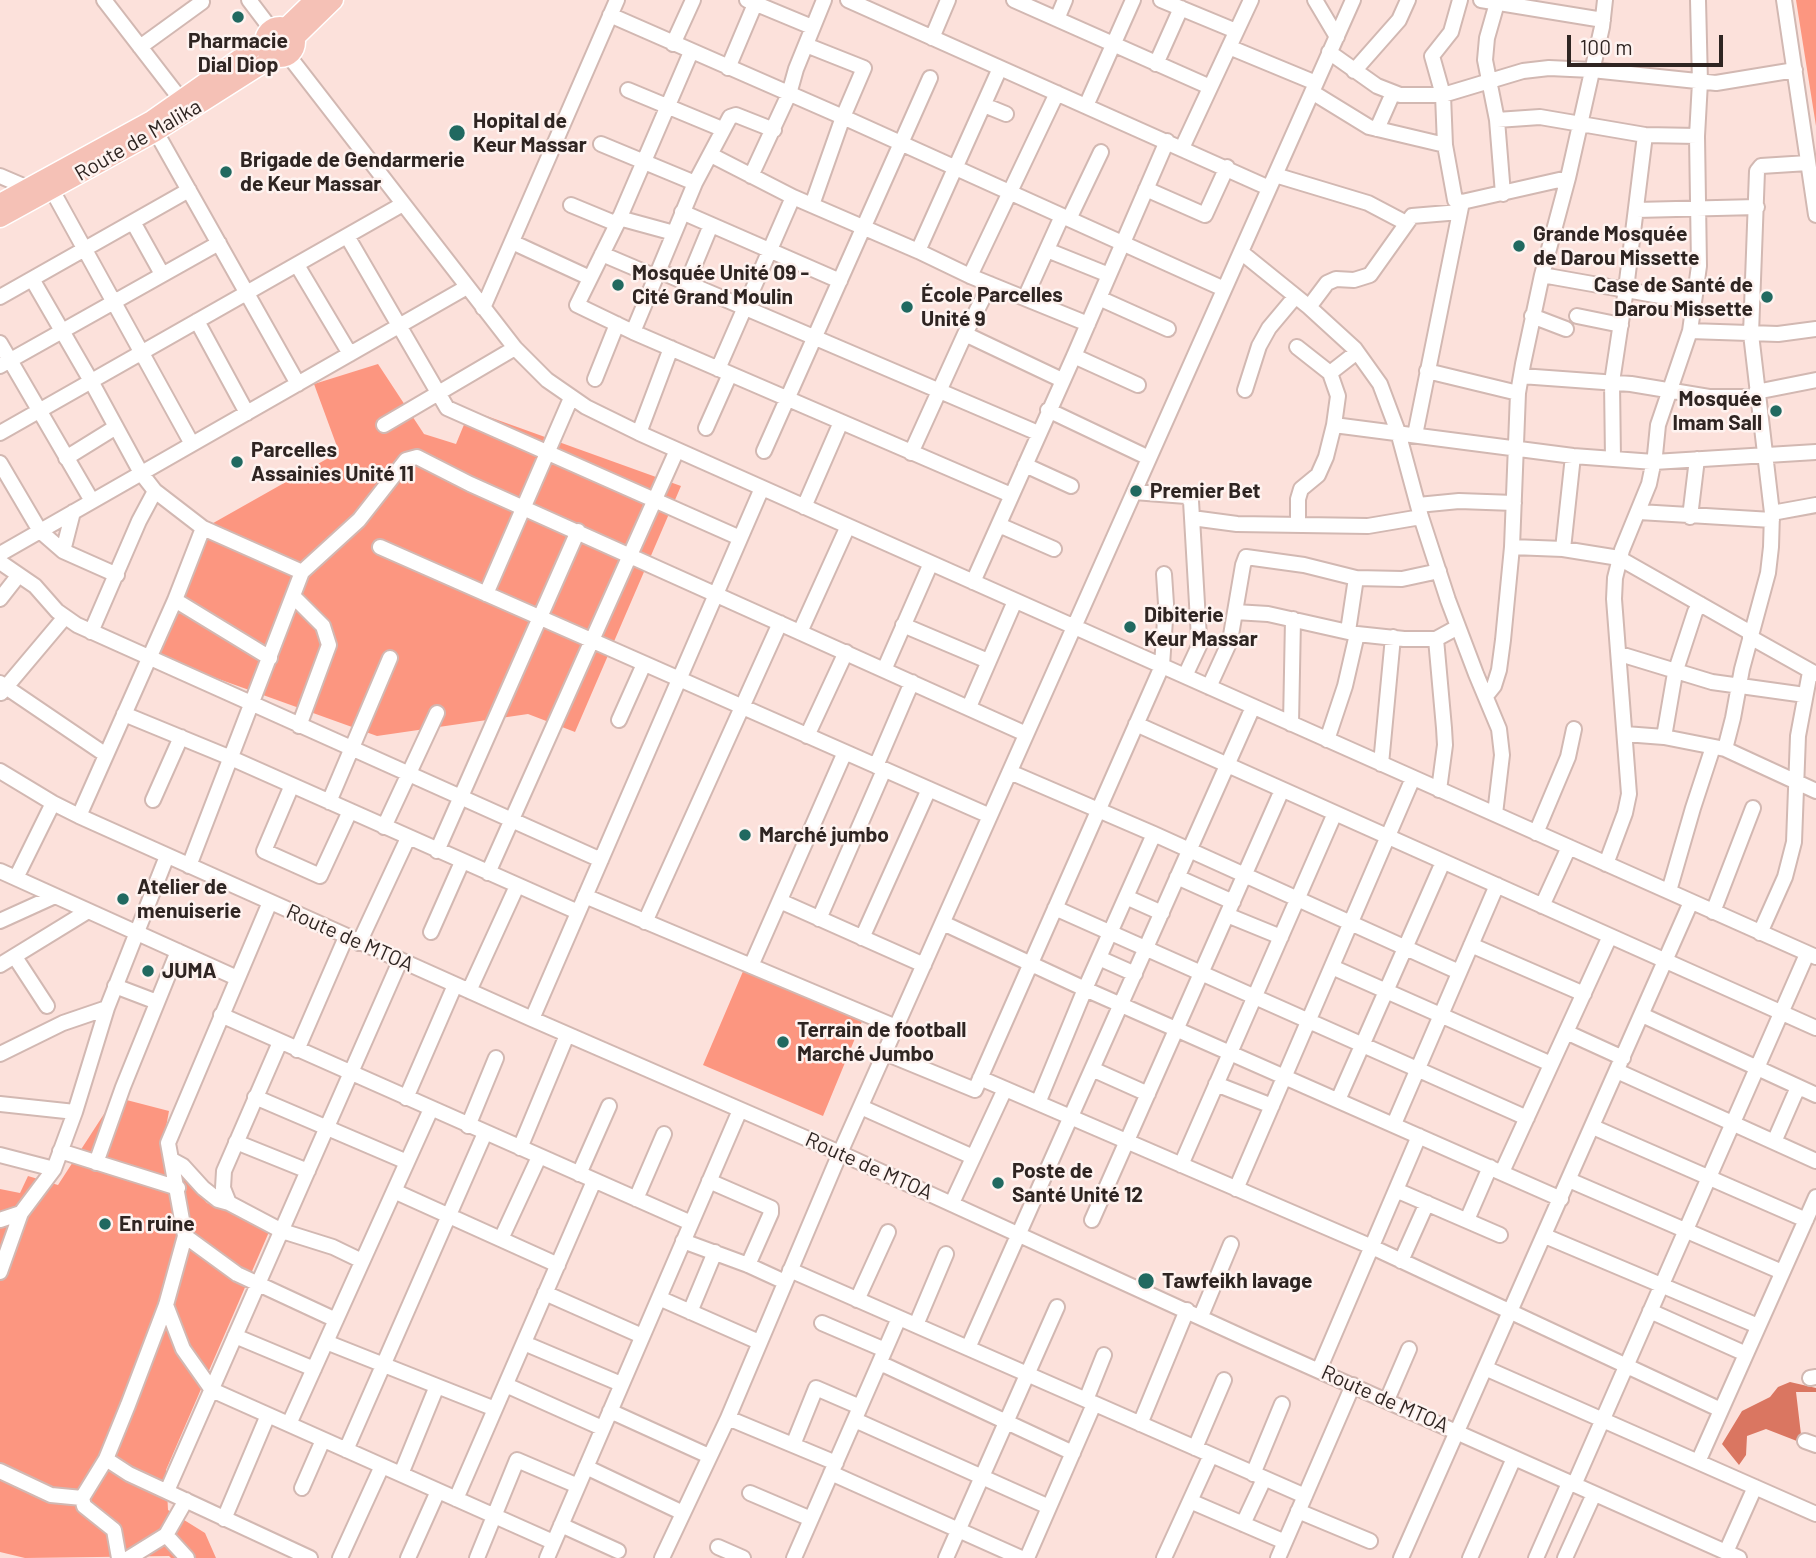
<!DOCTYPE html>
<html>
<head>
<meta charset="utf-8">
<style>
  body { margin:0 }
  #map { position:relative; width:1816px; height:1558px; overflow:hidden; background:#fce1db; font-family:Barlow,sans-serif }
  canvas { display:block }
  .scale { position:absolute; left:1567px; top:35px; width:156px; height:32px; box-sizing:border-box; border:4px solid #2f2522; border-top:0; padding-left:9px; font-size:21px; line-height:24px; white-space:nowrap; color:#2f2522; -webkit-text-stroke:5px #fef3f0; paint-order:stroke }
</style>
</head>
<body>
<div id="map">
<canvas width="1816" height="1558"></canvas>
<div class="scale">100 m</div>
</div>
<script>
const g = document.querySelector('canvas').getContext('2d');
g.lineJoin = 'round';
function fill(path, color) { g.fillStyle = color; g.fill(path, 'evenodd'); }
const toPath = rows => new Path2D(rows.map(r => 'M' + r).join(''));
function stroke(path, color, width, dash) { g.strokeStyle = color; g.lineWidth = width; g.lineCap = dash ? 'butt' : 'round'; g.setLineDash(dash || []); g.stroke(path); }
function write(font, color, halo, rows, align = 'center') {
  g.font = font + ' Barlow,sans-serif'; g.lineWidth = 5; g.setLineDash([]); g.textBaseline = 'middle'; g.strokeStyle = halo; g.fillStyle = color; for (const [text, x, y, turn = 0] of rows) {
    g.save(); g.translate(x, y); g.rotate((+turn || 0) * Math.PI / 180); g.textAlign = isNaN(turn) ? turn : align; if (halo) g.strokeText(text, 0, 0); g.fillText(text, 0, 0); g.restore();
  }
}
fill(toPath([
  [1796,0,1816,0,1816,126],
  [378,364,424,434,456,444,470,410,681,486,575,732,528,714,377,736,149,654,192,535,339,452,314,384],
  [744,969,863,1019,823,1116,703,1065],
  [115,1097,169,1111,162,1149,207,1203,272,1225,166,1470,168,1510,205,1533,216,1558,171,1558,169,1556,25,1558,0,1552,0,1189,20,1193,28,1176,58,1185]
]), '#fc9680');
fill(toPath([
  [1790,1382,1816,1388,1816,1392,1796,1392,1802,1443,1766,1429,1747,1436,1746,1455,1739,1465,1722,1444,1742,1411,1770,1397,1778,1387]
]), '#da7661');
const minor = toPath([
  [104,0,182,101],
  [249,0,271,29],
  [747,0,812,27],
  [848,0,1269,188],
  [1014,0,1210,87],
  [1161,0,1236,31],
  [1315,0,1337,37],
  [1460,0,1451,32,1432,56,1443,95,1445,145,1455,200,1462,202,1568,178],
  [1481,0,1603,20],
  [1784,0,1816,215],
  [1497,3,1487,38,1485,60,1497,120,1503,194],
  [610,15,843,117,1224,289],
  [1057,19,1065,0],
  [932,38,948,0],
  [673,44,693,0],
  [806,45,864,68,843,117,812,205],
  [140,47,202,2],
  [1229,47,1316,83],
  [691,52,617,224,577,305,633,332,1011,495],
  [1329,52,1377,86,1400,95,1443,95,1523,71,1549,68,1592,70,1716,83,1795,70],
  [288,55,515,348,547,380,586,407,639,433,1816,957],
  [1156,64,1181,8],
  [728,68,755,4],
  [1354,71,1399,20,1408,0],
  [628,90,722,129],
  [1312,92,1369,127,1445,145],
  [984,105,1006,114],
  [1086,106,1133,0],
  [1497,120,1540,117,1645,135,1697,136],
  [1377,129,1393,93],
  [156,132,298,384],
  [601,144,695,183],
  [1182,148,1251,0],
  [711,155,793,197,918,251,970,276,1088,324],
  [1275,175,1368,203,1406,223],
  [0,176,28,188],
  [751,176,789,94,796,69,824,0],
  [1146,189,1205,215,1227,167],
  [52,190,192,444],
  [571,205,617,224],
  [1636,210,1757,207],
  [682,212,840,281],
  [619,218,674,233],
  [1069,219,1101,152],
  [133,222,162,274],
  [347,236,447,408,740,538],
  [512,242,590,278],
  [1047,250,1109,275],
  [918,251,1000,68],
  [1241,252,1309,307,1355,349,1380,384,1398,432,1421,517,1448,600,1476,674,1499,729,1502,755,1495,814],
  [602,254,656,277],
  [297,265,350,354],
  [659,271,1038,433],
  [1542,275,1694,302],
  [970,276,1057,93],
  [32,279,91,381,141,473,155,491,139,521,91,632],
  [687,283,711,225],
  [990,284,965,334,1062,380],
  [0,297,189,190],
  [1025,298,1062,216],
  [1099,298,1168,329],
  [1309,307,1327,283,1336,279,1354,280,1370,275,1412,216,1460,212],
  [483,308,617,0],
  [1532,316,1566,329],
  [1577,316,1621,325],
  [197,321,247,413],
  [1690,331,1778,334,1816,329],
  [633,332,695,183,730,117,736,115,774,130],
  [0,343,92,501],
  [1297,347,1330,373,1338,396,1334,425,1326,457,1318,475,1301,489,1298,499,1298,525],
  [1074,356,1138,385],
  [0,366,219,243],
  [718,369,793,197],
  [1427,371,1518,393],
  [1330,373,1357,352],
  [1521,376,1631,384,1709,397,1757,397],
  [595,379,617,324],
  [1245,390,1259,346,1269,328,1295,297],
  [1756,392,1816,380],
  [1048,410,1149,458],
  [384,425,515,348],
  [1334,425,1573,456,1654,462,1816,452],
  [706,428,730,374],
  [0,433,403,204],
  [639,433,671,348],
  [1415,435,1462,202],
  [764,451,930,78],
  [911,453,965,334],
  [66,458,116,427],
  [1613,459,1612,382,1626,289,1645,135],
  [0,463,40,531,63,551,117,575],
  [1025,465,1071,486],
  [155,491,203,528,302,572,189,866],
  [1134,492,1186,496,1191,501,1192,518,1237,524,1368,526,1421,517],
  [1418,505,1459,501,1514,503],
  [804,507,841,422],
  [1639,512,1772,520],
  [1772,513,1816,505],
  [1690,517,1697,459],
  [999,525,1054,549],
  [380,547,990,816],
  [1512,547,1563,549,1619,558,1751,633],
  [1563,549,1573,456],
  [63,551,73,512],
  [0,554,467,287],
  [0,562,35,586,57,611,77,625,601,860],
  [302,572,359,520,406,460,417,457,470,484,1026,734],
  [973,582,1074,356,1167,141],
  [486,594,571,398],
  [293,596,323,626,329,645,299,726],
  [0,599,18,576],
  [175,600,270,658],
  [1235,612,1268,614,1357,634,1404,639,1436,639,1458,627],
  [903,625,988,661],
  [1348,631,1356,578],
  [800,632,848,526],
  [1750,637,1816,674],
  [1436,639,1444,728,1445,745,1439,790],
  [1620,654,1712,682,1805,695],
  [884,670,931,563],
  [1185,676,1199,646,1199,638,1192,518],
  [0,683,106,755],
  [1209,687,1230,641,1243,565,1246,557,1304,565,1356,578,1402,579,1439,571],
  [1,693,65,617],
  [1486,696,1494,686,1499,670,1503,640,1512,547,1518,393,1523,364,1542,275,1568,178,1602,27,1605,0],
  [969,707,1015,601],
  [124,714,231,758,578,912],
  [619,720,644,664],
  [1136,724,1816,1028],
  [1291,724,1293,619],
  [1625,734,1664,737,1725,749,1816,791],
  [807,736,846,652],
  [1664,737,1675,673,1695,612,1700,604],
  [1327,740,1345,686,1357,634],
  [1725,749,1733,718,1742,669,1768,573,1771,547,1772,513,1751,334,1757,171,1761,166,1808,163],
  [1381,764,1393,637],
  [876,766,912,682],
  [0,771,53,803,79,816,532,1019,840,1153,1245,1338,1739,1558],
  [1010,772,1154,834,1459,972],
  [292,785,264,851,320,876,350,811],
  [153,800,181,737],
  [329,802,390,658],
  [79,816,175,600,203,528],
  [384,827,437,713],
  [1536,833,1568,757,1574,729],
  [437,851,578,531],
  [1606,864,1625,813,1629,794,1614,599,1615,578,1622,550,1649,484,1655,455,1658,425,1690,331,1699,266,1697,136,1700,82,1698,0],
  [0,871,237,978],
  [488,873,677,450],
  [1177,877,1233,902],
  [16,878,53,803],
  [1669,891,1693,808,1713,747],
  [585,896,896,1027],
  [1126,897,1162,913],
  [780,901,924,965],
  [1542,906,1569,847],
  [1055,908,1527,1118],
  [1713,912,1753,808],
  [1227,915,1281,937],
  [819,919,884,770],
  [0,921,55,896],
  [645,922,780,623],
  [943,923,1085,989,1561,1199],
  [431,932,462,862],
  [1760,933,1785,877,1794,842,1798,736,1810,672],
  [862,938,929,789],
  [359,943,408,838],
  [1471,945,1584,994],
  [15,957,47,1006],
  [1099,958,1135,974],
  [0,965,88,911],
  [751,966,845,752],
  [1332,967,1551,1064],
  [115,986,157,1002],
  [469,991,517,886],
  [221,1015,691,1223],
  [1642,1015,1816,1095],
  [532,1019,762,488],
  [1566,1032,1623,1058],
  [297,1050,346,937],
  [885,1053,975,1090,1162,666,1166,604,1164,574],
  [0,1054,63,1023,107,1008],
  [1092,1069,1148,1094],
  [1617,1071,1816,1161],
  [980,1078,1372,1247,1721,1410],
  [1216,1084,1272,1106],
  [255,1097,407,1162],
  [406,1098,455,985],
  [1338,1100,1443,862],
  [1038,1103,1085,989,1154,834],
  [0,1104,75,1112],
  [861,1107,973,1157],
  [1394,1124,1497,885],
  [468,1126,496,1058],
  [1593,1127,1806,1220],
  [236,1142,308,1171],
  [1774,1142,1798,1087],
  [520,1148,567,1035],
  [60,1151,178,1188],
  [0,1155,54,1169],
  [172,1160,183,1166,203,1188,218,1200,229,1203,282,1231,333,1247,362,1261],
  [96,1163,123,1087,178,951],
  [1181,1165,1335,813],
  [1502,1172,1610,936],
  [579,1174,609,1106],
  [1569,1180,1782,1272],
  [709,1181,771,1208,771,1213,748,1265],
  [1236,1189,1413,778],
  [1396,1190,1500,1235],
  [394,1191,558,1265],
  [636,1199,664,1134],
  [229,1203,223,1188,224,1171,280,1042],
  [952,1203,1005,1089],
  [0,1220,21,1213,54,1169,75,1112,107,1008,167,856],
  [1092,1220,1282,790],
  [1467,1220,1490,1167],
  [185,1236,237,1274,336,1320],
  [1545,1236,1758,1326],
  [501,1239,539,1157],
  [683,1241,748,1265,785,1282],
  [1401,1261,1427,1203],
  [790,1270,1305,1496],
  [0,1272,21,1213],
  [545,1293,642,1336],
  [659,1298,759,1342],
  [857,1300,888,1232],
  [166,1305,183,1349,212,1390,553,1542],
  [1650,1311,1746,1354],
  [690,1312,715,1252],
  [1201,1316,1231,1244],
  [822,1323,885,1350],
  [916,1325,946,1254],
  [235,1336,314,1369],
  [326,1342,495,1409],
  [524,1343,621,1384],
  [968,1348,1253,707],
  [880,1363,1073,1453],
  [1485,1368,1816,1514],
  [1319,1370,1419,1136],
  [1810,1378,1816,1377],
  [506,1385,602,1428],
  [1086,1400,1104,1355],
  [1387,1400,1409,1349],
  [610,1411,709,1456],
  [728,1418,836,1463],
  [855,1420,1049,1507],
  [289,1424,431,1109],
  [1140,1424,1187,1310],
  [1805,1441,1816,1445],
  [793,1445,816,1388,860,1407],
  [1195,1448,1224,1380],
  [346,1450,485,1133],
  [106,1459,129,1474,310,1558],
  [1698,1462,1816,1197],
  [586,1467,683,1513],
  [0,1471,51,1495,82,1498],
  [831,1473,1021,1558],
  [401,1474,437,1386],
  [1253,1474,1282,1404],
  [1574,1485,1807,954],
  [302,1488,323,1440],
  [167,1491,400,961],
  [750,1493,811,1519],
  [456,1499,594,1181],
  [1190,1501,1285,1542],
  [1298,1511,1370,1541],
  [224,1519,268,1415],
  [1243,1524,1264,1479],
  [561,1525,618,1551],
  [166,1535,187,1558],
  [718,1547,743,1558],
  [1726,1552,1755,1487],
  [119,1558,114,1530,84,1506,82,1498,106,1459,128,1405,166,1305,185,1236,168,1143,270,902],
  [129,1558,166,1535,186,1500],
  [340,1558,382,1466],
  [408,1558,438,1491],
  [477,1558,517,1460,578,1486],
  [547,1558,740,1110],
  [662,1558,728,1418,840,1153,1353,0],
  [794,1558,899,1318],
  [946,1558,1057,1307],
  [1027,1558,1094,1404],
  [1164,1558,1211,1455],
  [1278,1558,1353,1385],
  [1401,1558,1691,902],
  [1470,1558,1514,1458],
  [1536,1558,1569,1483],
  [1565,1558,1594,1494]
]);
const major = toPath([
  '264 42a16 16 0 1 1 32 0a16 16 0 1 1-32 0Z',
  [286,27,314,0],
  [295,38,334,0],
  [0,203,150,121,264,41],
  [0,218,156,132,274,57]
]);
stroke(minor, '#d2b8b2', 18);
stroke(major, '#fff', 21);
stroke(minor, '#fff', 14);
stroke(major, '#f5c1b6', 18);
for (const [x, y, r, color] of [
  [238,17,7,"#216960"],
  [457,133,9,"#216960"],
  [226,172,7,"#216960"],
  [1519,246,7,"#216960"],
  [618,285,7,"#216960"],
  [1767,297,7,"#216960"],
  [907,307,7,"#216960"],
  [1776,411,7,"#216960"],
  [237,462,7,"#216960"],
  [1136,491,7,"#216960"],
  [1130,627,7,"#216960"],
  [745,835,7,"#216960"],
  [123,899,7,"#216960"],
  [148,971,7,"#216960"],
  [783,1042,7,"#216960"],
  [998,1183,7,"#216960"],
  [105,1224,7,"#216960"],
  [1146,1281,9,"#216960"]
]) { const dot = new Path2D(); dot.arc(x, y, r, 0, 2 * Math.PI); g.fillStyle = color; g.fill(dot); stroke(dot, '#fef3f0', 2.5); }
write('bold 21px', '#2f2522', '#fef3f0', [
  ["Pharmacie",238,41,"center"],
  ["Dial Diop",238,65,"center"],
  ["Hopital de",473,121],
  ["Keur Massar",473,145],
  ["Brigade de Gendarmerie",240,160],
  ["de Keur Massar",240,184],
  ["Grande Mosquée",1533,234],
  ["de Darou Missette",1533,258],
  ["Mosquée Unité 09 -",632,273],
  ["Cité Grand Moulin",632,297],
  ["Case de Santé de",1753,285,"right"],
  ["Darou Missette",1753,309,"right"],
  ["École Parcelles",921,295],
  ["Unité 9",921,319],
  ["Mosquée",1762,399,"right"],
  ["Imam Sall",1762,423,"right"],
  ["Parcelles",251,450],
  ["Assainies Unité 11",251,474],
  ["Premier Bet",1150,491],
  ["Dibiterie",1144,615],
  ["Keur Massar",1144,639],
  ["Marché jumbo",759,835],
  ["Atelier de",137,887],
  ["menuiserie",137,911],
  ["JUMA",162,971],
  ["Terrain de football",797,1030],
  ["Marché Jumbo",797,1054],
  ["Poste de",1012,1171],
  ["Santé Unité 12",1012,1195],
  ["En ruine",119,1224],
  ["Tawfeikh lavage",1162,1281]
], 'left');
write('21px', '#2f2522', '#fef3f0', [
  ["Route de Malika",138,140,-30],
  ["Route de MTOA",350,938,24],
  ["Route de MTOA",869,1166,24],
  ["Route de MTOA",1385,1399,24]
]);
</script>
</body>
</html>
